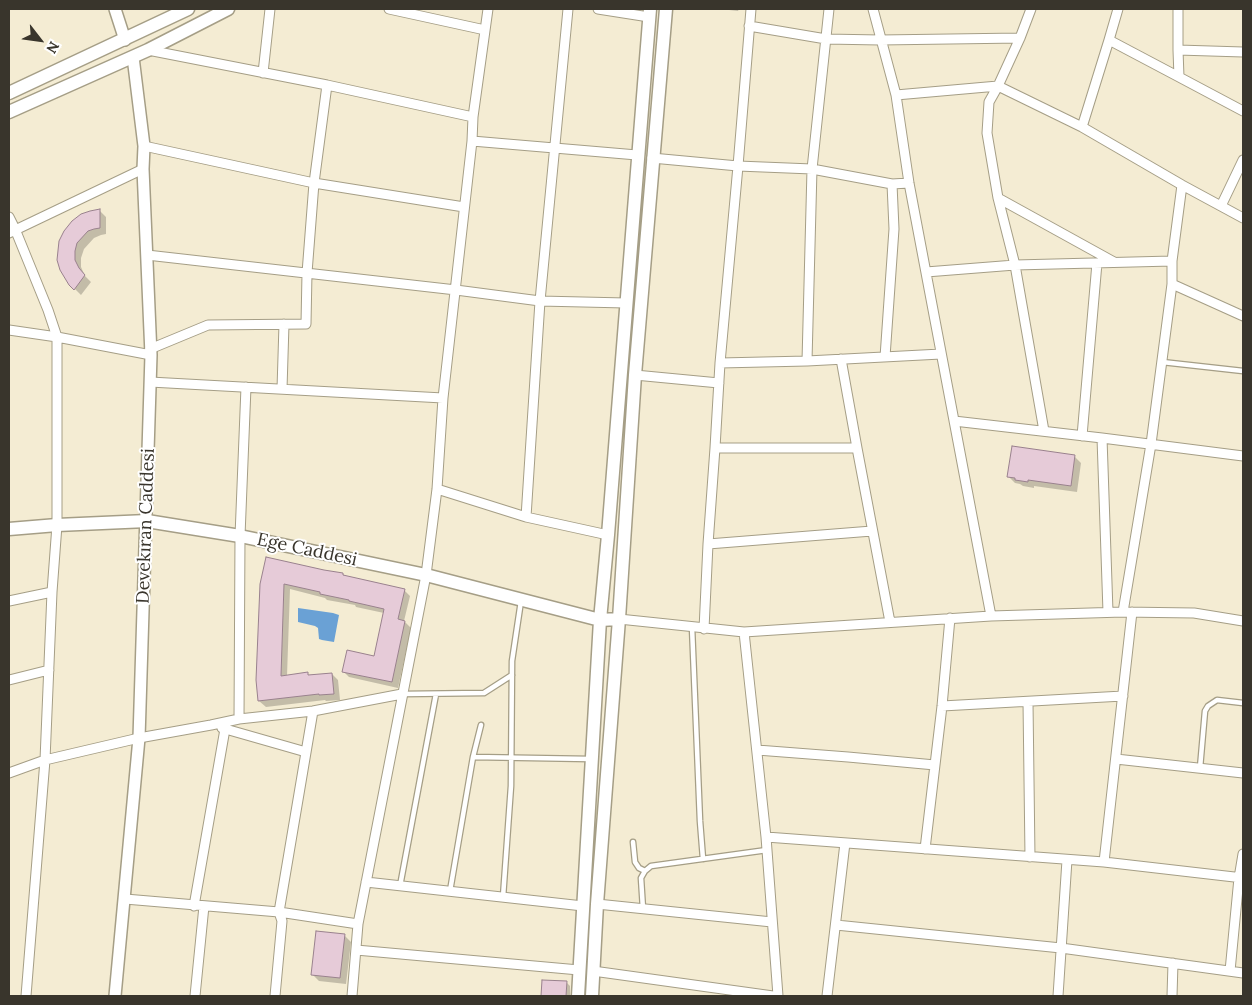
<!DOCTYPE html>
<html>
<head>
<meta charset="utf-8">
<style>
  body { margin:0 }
  #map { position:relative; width:1252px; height:1005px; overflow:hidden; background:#f4ecd3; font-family:Lora,serif }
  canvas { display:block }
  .frame { position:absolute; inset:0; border:10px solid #39352c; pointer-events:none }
  .north { position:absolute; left:15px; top:15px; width:50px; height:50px; -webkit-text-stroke:4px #fff; paint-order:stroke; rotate:120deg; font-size:14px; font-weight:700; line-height:20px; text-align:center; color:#39352c }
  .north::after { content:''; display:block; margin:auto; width:18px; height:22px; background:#39352c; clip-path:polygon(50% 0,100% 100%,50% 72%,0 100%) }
</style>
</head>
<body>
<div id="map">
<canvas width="1252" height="1005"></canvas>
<div class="frame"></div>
<div class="north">N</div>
</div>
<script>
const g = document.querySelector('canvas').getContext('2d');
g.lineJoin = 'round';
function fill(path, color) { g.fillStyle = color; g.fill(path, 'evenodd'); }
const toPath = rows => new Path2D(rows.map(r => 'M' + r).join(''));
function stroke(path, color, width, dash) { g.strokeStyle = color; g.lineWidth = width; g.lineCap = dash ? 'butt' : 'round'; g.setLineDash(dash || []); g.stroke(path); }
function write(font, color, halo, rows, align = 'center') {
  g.font = font + ' Lora,serif'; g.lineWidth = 4; g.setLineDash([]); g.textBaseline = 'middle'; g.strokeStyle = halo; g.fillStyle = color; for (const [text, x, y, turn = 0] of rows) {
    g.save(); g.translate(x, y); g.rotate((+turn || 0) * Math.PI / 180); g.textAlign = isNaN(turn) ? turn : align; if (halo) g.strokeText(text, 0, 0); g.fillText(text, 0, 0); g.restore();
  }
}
fill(toPath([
  [298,608,333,613,339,615,334,642,322,640,319,639,318,628,315,626,298,622]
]), '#6aa1d5');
fill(toPath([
  [720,9,739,9,738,11],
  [99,210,106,217,106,234,101,235,94,238,84,249,81,258,81,267,85,276,91,282,81,295,70,284,58,260],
  [1074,456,1081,463,1077,492,1034,486,1034,488,1023,486,1020,484,1015,483,1009,477],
  [343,574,345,576,404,590,410,596,404,621,411,628,398,688,349,677,343,671,375,657,384,613,356,607,355,605,327,600,325,598,290,589,287,676,307,674,310,676,332,674,338,680,340,700,326,701,325,700,266,707,259,701,257,680,261,584],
  [344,935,351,942,346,984,319,981,313,975],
  [543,981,566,982,570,986,570,996,543,996]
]), '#0003');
const building = toPath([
  [100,209,100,228,94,229,88,231,77,243,75,251,75,260,79,268,85,275,74,290,69,285,60,270,57,260,59,241,64,231,72,221,81,214,90,211,100,209],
  [1012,446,1075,455,1071,486,1028,480,1028,482,1015,480,1015,478,1007,477,1012,446],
  [266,557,324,570,343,573,343,575,405,589,398,619,405,621,392,682,342,672,347,650,374,656,384,609,349,601,349,600,320,594,320,592,284,584,281,676,308,672,308,675,332,673,334,694,319,695,319,694,258,701,256,680,260,584,266,557],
  [316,931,345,934,340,978,311,975,316,931],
  [542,980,567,981,566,996,541,996,542,980]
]);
fill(building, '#e6cbd8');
stroke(building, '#99818d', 1);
const service = toPath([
  [1162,362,1243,371],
  [692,627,700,821,703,859],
  [403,694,484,693,512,675],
  [473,757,590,759],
  [1200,768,1205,711,1208,706,1217,700,1243,703],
  [633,842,635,862,639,868,645,871],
  [400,886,436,694],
  [450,891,473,757,481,725],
  [503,897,511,786,512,661,521,601],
  [643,909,641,878,645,871,651,866,767,850]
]);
const minor = toPath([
  [389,9,485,30],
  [598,9,649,17],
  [873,9,896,95,909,183,991,616],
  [1031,9,1020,38,998,86,989,102,987,133,998,198,1015,265,1044,431],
  [1178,9,1178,50,1179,77,1243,111],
  [749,26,826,39,880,40,1020,38],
  [1109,40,1179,77],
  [148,50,327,85,473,117],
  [1178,50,1243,52],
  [263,73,270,9],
  [896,95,998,86,1082,127,1182,185,1243,218],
  [1082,127,1109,40,1118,9],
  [472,141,637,155],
  [144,146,314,183,464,207],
  [652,158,738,166,812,169,892,184,909,183],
  [998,198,1114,262],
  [1221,206,1243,160],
  [9,217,15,229,48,310,57,337,9,330],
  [9,233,143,169],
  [147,255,456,290,540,301,626,303],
  [926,272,1015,265,1172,261],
  [1172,284,1243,316],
  [150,349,208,325,306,324,307,273,314,183,327,85],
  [885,357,894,229,892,184],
  [841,359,857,448,890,622],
  [807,361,812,169,829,9],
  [720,363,807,361,941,354],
  [635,375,719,383],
  [150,382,443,398],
  [282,389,284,324],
  [954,421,1102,438,1243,456],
  [1082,436,1097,263],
  [1102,438,1108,612],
  [715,448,857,448],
  [437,489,526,517,608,535],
  [526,517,540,301,568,9],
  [708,544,872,531],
  [9,601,52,592],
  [1123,612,1151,444,1172,284,1172,261,1182,185],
  [619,619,744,632,991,616,1123,612,1194,613,1243,621],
  [704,629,708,544,715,448,720,363,738,166,751,9],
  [744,632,766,837,778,996],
  [9,680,49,670],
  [1028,702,1030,857],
  [942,706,1123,696],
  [239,719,240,536,246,387],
  [222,728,306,752],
  [757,750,848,757,935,765],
  [1116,759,1243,773],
  [9,773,45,760,139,738,211,725,239,719,313,711,402,694],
  [766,837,1104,862,1243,878],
  [925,849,942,706,950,618],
  [1104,862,1132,612],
  [366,882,583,906],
  [125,899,279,912,358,924],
  [597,904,772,922],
  [194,906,225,729],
  [836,925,1061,948,1243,973],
  [356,950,579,970],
  [593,971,773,996],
  [1230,971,1239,878,1243,854],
  [26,996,45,760,52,592,57,525,57,337,151,355],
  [195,996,204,906],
  [275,996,282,921,279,912,313,711],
  [352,996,358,924,426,575,437,489,443,398,472,141,473,117,488,9],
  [827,996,845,843],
  [1058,996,1067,860],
  [1172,996,1173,963]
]);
const tertiary = toPath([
  [115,9,125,40],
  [115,996,139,738,151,355,143,169,144,146,133,57]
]);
const secondary = toPath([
  [9,93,188,9],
  [9,112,148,50,228,9],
  [9,529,57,525,147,521,240,536,426,575,600,620,619,619],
  [578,996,600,620,608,535,650,9],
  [592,996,597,904,619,619,635,375,666,9]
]);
stroke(service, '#a59e86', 7);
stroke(minor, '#a59e86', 11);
stroke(tertiary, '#a59e86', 14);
stroke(secondary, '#a59e86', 15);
stroke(service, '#fff', 4.5);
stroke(minor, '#fff', 9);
stroke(tertiary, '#fff', 11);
stroke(secondary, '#fff', 12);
write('18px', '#39352c', '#fff', [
  ["Devekıran Caddesi",146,526,-88],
  ["Ege Caddesi",307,550,12]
]);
</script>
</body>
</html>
